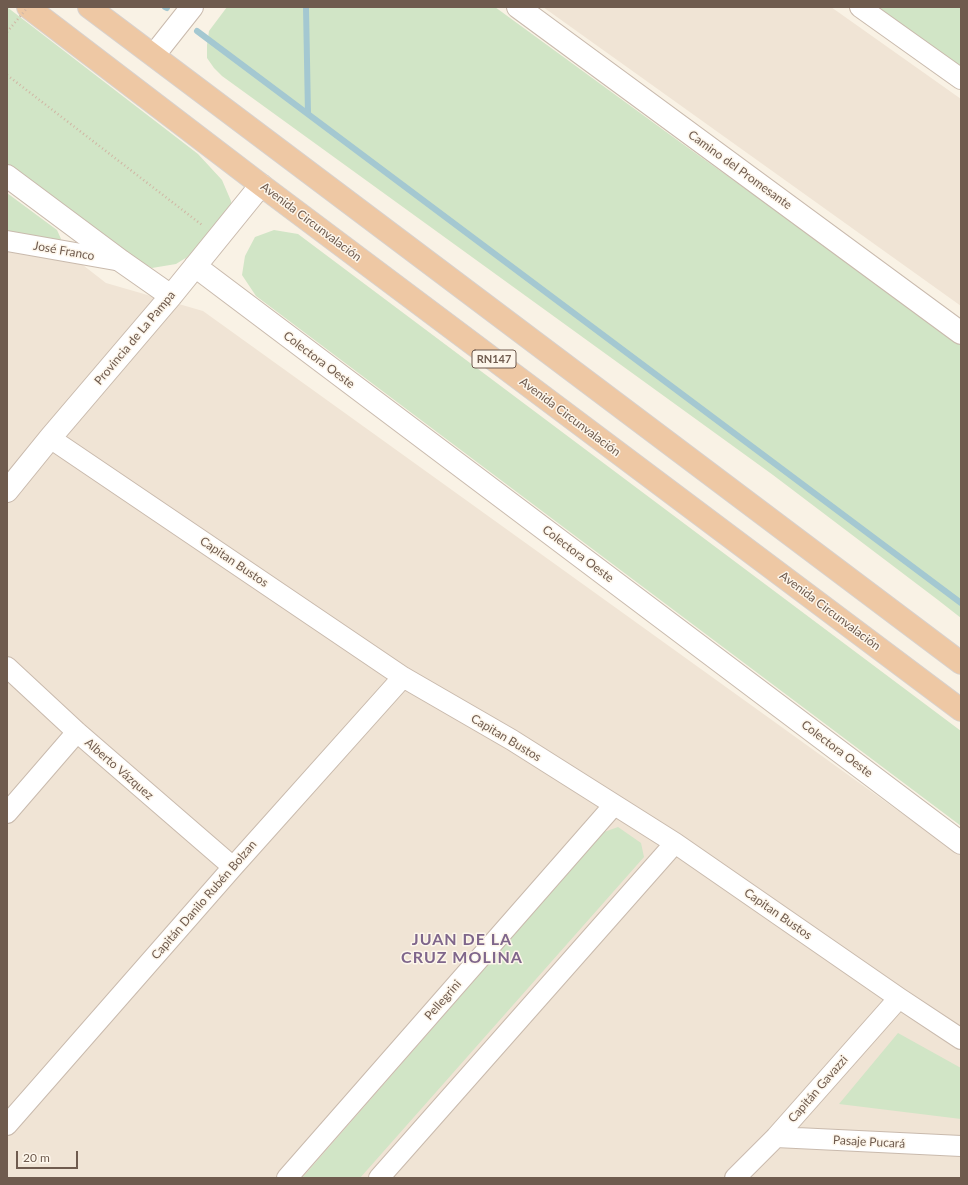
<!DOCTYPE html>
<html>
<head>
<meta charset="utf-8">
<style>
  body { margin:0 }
  #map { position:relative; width:968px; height:1185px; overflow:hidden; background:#f9f2e5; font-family:Lato,sans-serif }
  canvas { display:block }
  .frame { position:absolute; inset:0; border:8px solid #6f5b4e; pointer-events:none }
  .scale { position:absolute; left:16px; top:1151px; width:62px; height:18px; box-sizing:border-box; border:2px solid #6f5b4e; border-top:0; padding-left:5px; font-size:12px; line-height:14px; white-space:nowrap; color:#6f5b4e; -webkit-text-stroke:3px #fdf6eb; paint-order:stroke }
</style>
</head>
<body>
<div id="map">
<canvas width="968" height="1185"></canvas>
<div class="frame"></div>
<div class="scale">20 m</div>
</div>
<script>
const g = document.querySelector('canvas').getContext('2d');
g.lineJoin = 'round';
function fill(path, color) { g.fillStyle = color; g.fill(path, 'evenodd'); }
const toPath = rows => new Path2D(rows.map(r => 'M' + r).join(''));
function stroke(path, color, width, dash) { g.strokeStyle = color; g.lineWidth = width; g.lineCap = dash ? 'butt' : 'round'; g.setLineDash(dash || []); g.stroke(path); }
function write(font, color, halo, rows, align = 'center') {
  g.font = font + ' Lato,sans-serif'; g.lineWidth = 3; g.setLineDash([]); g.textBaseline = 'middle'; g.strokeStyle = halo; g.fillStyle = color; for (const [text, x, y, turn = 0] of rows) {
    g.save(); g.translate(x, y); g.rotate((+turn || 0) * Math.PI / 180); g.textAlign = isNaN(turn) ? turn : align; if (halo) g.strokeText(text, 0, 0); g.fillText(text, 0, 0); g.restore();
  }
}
fill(toPath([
  [543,7,831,7,961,99,961,306],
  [7,206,106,283,203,311,961,856,961,1178,7,1178]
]), '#f0e4d5');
fill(toPath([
  [7,7,198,154,222,180,231,201,232,211,197,251,176,264,152,268,125,253,7,166],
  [227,7,495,7,680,142,961,343,961,618,938,600,773,475,222,76,214,68,207,58,207,45,209,31],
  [878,7,961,7,961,67],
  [7,193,57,230,61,239,54,246,7,236],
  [274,230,298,234,961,731,961,826,256,296,242,275,245,256,255,237],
  [618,827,641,843,644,857,360,1178,302,1178,604,832],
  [898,1033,961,1068,961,1119,839,1104]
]), '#d1e5c6');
stroke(toPath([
  [165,7,167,8],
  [306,7,308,114],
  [197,31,961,603]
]), '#a4c8d1', 6);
const minor = toPath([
  [860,7,961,79],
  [7,241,121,261],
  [50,438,403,677,512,740,675,843,899,998,961,1039],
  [7,667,77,732,233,867],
  [7,813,77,732],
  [7,1125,233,867,403,677],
  [776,1137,961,1146],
  [287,1178,614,805],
  [379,1178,675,843],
  [735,1178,776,1137,899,998]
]);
const tertiary = toPath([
  [518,7,961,333],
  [154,55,192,7],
  [7,176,121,261,171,296],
  [195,266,961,843],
  [7,491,50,438,171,296,261,185]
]);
const trunk = toPath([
  [28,7,261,185,961,710],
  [89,7,961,663]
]);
stroke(minor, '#c9baad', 22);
stroke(tertiary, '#c9baad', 24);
stroke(trunk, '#d7d1cd', 24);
stroke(toPath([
  [7,75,202,225]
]), '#d0b6a4', 2.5, [1, 3]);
stroke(minor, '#fff', 20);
stroke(tertiary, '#fff', 22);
stroke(trunk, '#eec8a4', 22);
stroke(toPath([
  [7,32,28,7]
]), '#d0b6a4', 2.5, [1, 3]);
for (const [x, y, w] of [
  [494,359,44]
]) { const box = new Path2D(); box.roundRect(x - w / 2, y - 9, w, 18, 3); g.fillStyle = '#fdf6eb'; g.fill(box); stroke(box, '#6f5b4e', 1); }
write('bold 11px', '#6f5b4e', null, [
  ["RN147",494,359]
]);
write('12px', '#6f5b4e', '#fdf6eb', [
  ["Camino del Promesante",740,170,36],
  ["Avenida Circunvalación",311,222,37],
  ["José Franco",64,251,10],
  ["Provincia de La Pampa",135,338,-50],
  ["Colectora Oeste",319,360,37],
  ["Avenida Circunvalación",570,417,37],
  ["Colectora Oeste",578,554,37],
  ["Capitan Bustos",234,562,34],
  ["Avenida Circunvalación",830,611,37],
  ["Capitan Bustos",506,738,31],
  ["Colectora Oeste",837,749,37],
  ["Alberto Vázquez",119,769,41],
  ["Capitán Danilo Rubén Bolzan",204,900,-49],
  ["Capitan Bustos",778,914,35],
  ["Pellegrini",443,1000,-49],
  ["Capitán Gavazzi",818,1089,-49],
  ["Pasaje Pucará",869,1142,3]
]);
g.letterSpacing = '1px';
write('bold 16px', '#7f668b', '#fdf6eb', [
  ["JUAN DE LA",462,940],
  ["CRUZ MOLINA",462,958]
]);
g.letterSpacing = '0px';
</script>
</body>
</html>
